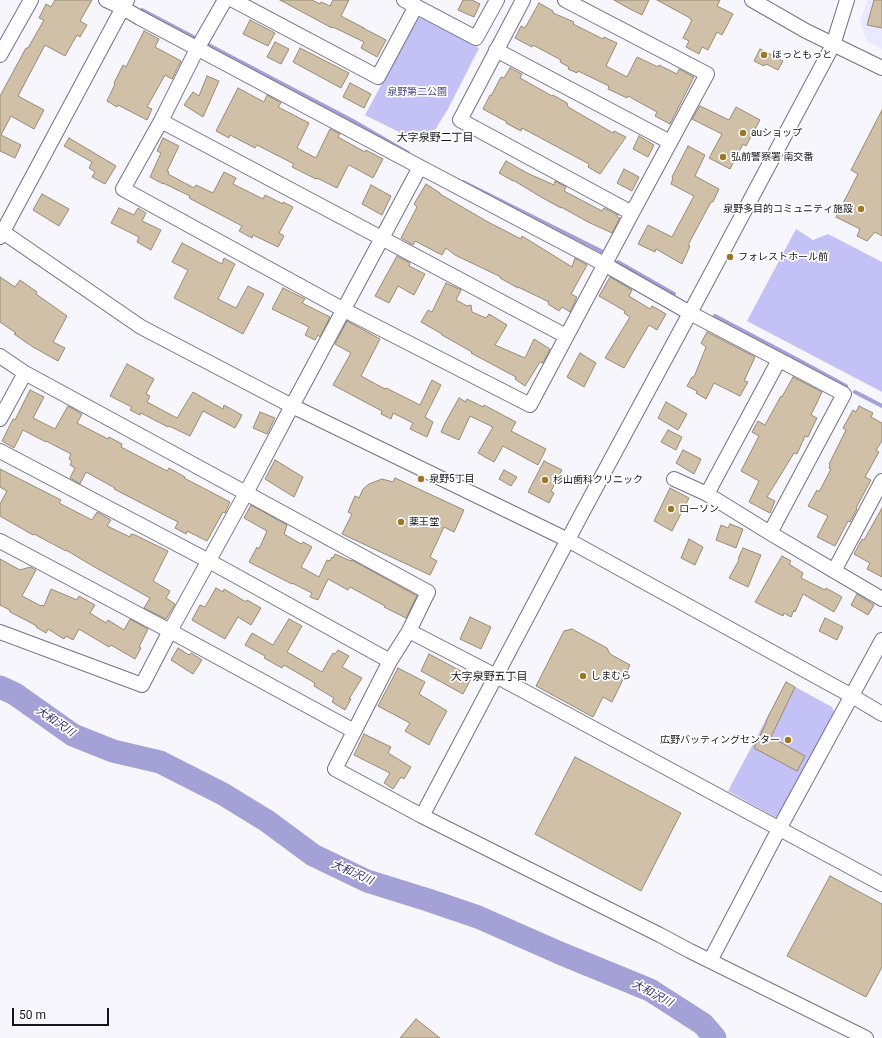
<!DOCTYPE html>
<html>
<head>
<meta charset="utf-8">
<style>
  body { margin:0 }
  #map { position:relative; width:882px; height:1038px; overflow:hidden; background:#f6f6fc; font-family:Roboto,sans-serif }
  canvas { display:block }
  .scale { position:absolute; left:12px; top:1008px; width:97px; height:18px; box-sizing:border-box; border:2px solid #16151f; border-top:0; padding-left:5px; font-size:12px; line-height:14px; white-space:nowrap; color:#16151f; -webkit-text-stroke:3px #fff; paint-order:stroke }
</style>
</head>
<body>
<div id="map">
<canvas width="882" height="1038"></canvas>
<div class="scale">50 m</div>
</div>
<script>
const g = document.querySelector('canvas').getContext('2d');
g.lineJoin = 'round';
function fill(path, color) { g.fillStyle = color; g.fill(path, 'evenodd'); }
const toPath = rows => new Path2D(rows.map(r => 'M' + r).join(''));
function stroke(path, color, width, dash) { g.strokeStyle = color; g.lineWidth = width; g.lineCap = dash ? 'butt' : 'round'; g.setLineDash(dash || []); g.stroke(path); }
function write(font, color, halo, rows, align = 'center') {
  g.font = font + ' Roboto,"Noto Sans JP",sans-serif'; g.lineWidth = 3.5; g.setLineDash([]); g.textBaseline = 'middle'; g.strokeStyle = halo; g.fillStyle = color; for (const [text, x, y, turn = 0] of rows) {
    g.save(); g.translate(x, y); g.rotate((+turn || 0) * Math.PI / 180); g.textAlign = isNaN(turn) ? turn : align; if (halo) g.strokeText(text, 0, 0); g.fillText(text, 0, 0); g.restore();
  }
}
fill(toPath([
  [867,0,882,0,882,49,867,41,860,22]
]), '#eae9ff');
fill(toPath([
  [422,16,479,48,448,109,428,141,421,143,365,115,417,19],
  [796,229,813,240,828,234,882,262,882,392,747,321],
  [786,682,832,707,834,712,780,815,775,817,728,791]
]), '#c3c1f5');
stroke(toPath([
  [142,10,353,121,408,153],
  [463,182,601,251],
  [618,262,674,294],
  [715,316,800,361,846,386],
  [855,392,882,406]
]), '#a4a1d7', 4);
stroke(toPath([
  [0,687,15,694,73,735,113,751,160,762,223,794,267,821,313,855,367,881,428,900,478,917,562,954,650,990,703,1024,715,1038]
]), '#a4a1d7', 23);
const building = toPath([
  [55,0,92,0,80,21,87,25,80,37,77,35,65,56,45,45,18,96,44,110,34,129,11,116,1,135,21,145,15,158,0,151,0,96,26,48,28,48,44,20,39,18,46,4,51,7,55,0],
  [280,0,312,0,320,4,321,2,330,6,333,0,349,0,341,16,364,28,363,28,386,40,377,57,361,48,364,42,333,27,332,28,280,0],
  [463,0,472,0,480,4,474,17,458,10,463,0],
  [614,0,649,0,642,15,628,8,614,0],
  [657,0,720,0,717,6,733,14,722,35,717,32,708,50,702,47,699,54,686,47,689,41,683,38,692,20,690,19,690,18,657,0],
  [874,0,882,0,882,28,867,25,874,0],
  [539,3,553,11,553,13,574,22,573,24,603,39,604,37,617,43,606,66,627,77,637,57,658,67,659,65,677,74,679,69,694,77,670,124,655,116,657,112,628,96,627,98,608,89,609,86,578,71,577,73,568,69,569,67,560,62,561,60,533,45,532,47,515,38,521,26,525,28,539,3],
  [250,20,275,33,268,46,243,34,250,20],
  [144,31,159,39,155,47,181,61,172,79,165,75,147,107,152,109,147,120,118,105,117,107,107,101,115,84,114,83,123,65,126,67,144,31],
  [275,42,289,49,281,64,267,57,275,42],
  [300,48,349,73,341,88,293,62,300,48],
  [760,49,783,61,778,70,766,64,764,66,754,61,760,49],
  [510,68,522,74,520,78,552,96,553,95,567,103,568,107,613,133,614,131,626,137,600,174,588,167,589,164,522,128,521,131,506,123,507,122,483,109,490,95,491,96,501,77,504,78,510,68],
  [207,76,219,81,203,117,184,105,193,92,199,96,207,76],
  [350,83,371,94,364,108,343,97,350,83],
  [238,88,264,102,267,95,281,103,278,107,309,123,297,148,316,158,330,129,340,134,338,137,365,152,366,150,383,159,373,178,349,165,348,166,337,188,317,178,316,179,292,167,294,164,257,145,255,148,230,135,229,138,216,131,238,88],
  [700,106,729,120,736,107,760,120,746,146,743,144,730,169,709,158,722,134,692,119,700,106],
  [882,110,882,236,875,232,867,241,857,236,860,229,836,217,858,174,851,170,882,110],
  [639,136,654,145,648,157,633,149,639,136],
  [69,138,116,166,105,184,92,177,95,172,89,168,92,162,64,146,69,138],
  [163,138,179,146,167,171,169,172,168,174,194,188,196,185,213,193,224,172,236,178,233,184,263,199,265,195,283,204,283,202,293,207,279,233,284,236,278,247,253,235,252,238,239,231,242,226,189,198,190,196,163,183,163,184,150,177,161,153,157,151,163,138],
  [688,146,705,155,695,176,719,189,713,202,711,202,688,245,690,246,682,264,656,249,655,252,638,244,648,225,672,237,694,196,671,184,673,178,672,177,688,146],
  [506,161,527,173,554,185,555,181,566,187,564,191,602,211,604,208,618,215,617,217,620,218,612,233,588,222,561,207,561,208,541,197,513,180,513,181,499,173,506,161],
  [624,169,639,177,632,191,617,183,624,169],
  [426,184,440,193,440,194,488,222,521,239,522,236,572,267,575,258,587,265,571,294,577,297,570,312,562,307,559,311,548,304,549,302,518,287,518,288,500,278,501,277,455,255,446,248,442,255,415,241,413,245,401,238,417,207,414,204,426,184],
  [371,185,391,196,382,215,362,204,371,185],
  [42,194,69,209,59,226,33,210,42,194],
  [119,208,134,215,138,208,146,213,142,221,161,230,151,250,137,242,139,237,111,223,119,208],
  [182,243,222,264,224,258,235,264,218,299,236,308,248,286,264,294,243,334,174,298,188,270,172,262,182,243],
  [397,256,410,263,409,266,425,274,414,295,398,286,389,303,375,296,397,256],
  [0,277,15,287,20,280,37,292,36,294,67,316,53,342,65,348,58,361,33,347,14,334,16,333,0,322,0,277],
  [610,277,632,290,629,296,650,309,652,306,666,314,657,330,649,325,632,354,624,368,605,358,630,317,624,313,625,311,599,296,610,277],
  [446,283,461,290,456,300,467,306,471,305,472,312,486,318,489,314,507,325,495,345,525,358,534,339,550,349,543,363,540,362,525,386,515,379,516,377,471,353,472,352,442,335,442,334,421,322,428,310,432,312,446,283],
  [283,288,305,299,302,303,330,317,320,337,318,335,315,340,305,335,309,327,272,309,283,288],
  [347,321,380,339,361,376,385,389,386,388,420,405,432,380,441,385,425,417,433,422,427,437,410,429,413,423,393,413,391,419,381,414,382,411,333,385,351,353,335,344,347,321],
  [707,332,755,357,744,381,748,382,740,396,714,383,706,399,696,393,697,391,687,386,692,377,694,377,706,347,701,343,707,332],
  [580,353,596,363,584,387,567,377,580,353],
  [127,364,154,379,146,394,150,396,147,402,177,418,193,392,223,409,224,405,242,415,235,428,203,411,190,436,169,426,168,427,141,413,140,415,130,410,132,407,110,396,127,364],
  [793,377,822,392,811,415,817,418,814,424,808,437,805,436,797,454,794,453,767,497,775,501,770,513,749,502,759,481,741,471,759,436,752,432,758,421,765,425,781,396,782,397,793,377],
  [30,390,44,397,33,418,55,429,68,406,82,414,77,423,108,439,109,437,122,444,121,447,167,471,169,468,185,477,184,478,230,502,225,513,223,512,207,541,187,531,186,534,175,528,178,522,114,489,115,488,86,472,80,484,70,478,75,468,70,465,72,461,69,459,71,454,46,441,46,442,23,430,14,448,2,441,13,419,15,420,30,390],
  [459,398,466,402,467,399,483,407,484,405,516,422,511,431,546,449,538,465,503,446,494,462,478,453,493,427,470,416,459,440,441,432,445,423,459,398],
  [666,402,687,414,678,430,658,418,666,402],
  [859,406,873,413,871,417,882,423,882,441,876,450,879,452,865,477,871,480,856,508,857,509,850,522,848,521,835,546,817,537,828,516,808,506,817,490,819,492,831,469,829,468,830,465,829,464,846,430,843,428,853,410,856,412,859,406],
  [260,412,275,418,267,434,253,428,260,412],
  [668,430,682,437,676,450,661,442,668,430],
  [683,450,701,459,694,474,676,463,683,450],
  [275,460,303,477,294,497,265,479,275,460],
  [544,461,562,470,551,491,554,493,549,503,528,492,544,461],
  [0,469,61,500,59,503,92,520,97,512,111,520,107,526,130,537,131,534,135,535,168,551,153,581,170,591,166,598,175,604,166,619,144,608,150,598,91,565,66,550,66,551,34,534,33,535,0,516,0,504,7,491,0,487,0,469],
  [504,470,517,477,511,486,499,479,504,470],
  [395,478,464,510,454,532,444,527,430,557,437,561,430,575,342,534,352,514,348,512,355,496,359,498,363,489,369,484,382,479,393,482,395,478],
  [670,488,689,498,672,531,654,521,670,488],
  [251,505,287,525,284,534,301,544,303,542,312,547,301,567,319,577,327,560,330,561,332,557,333,558,335,554,351,561,352,560,417,596,406,618,384,607,385,606,350,587,348,590,328,579,318,600,310,597,312,593,292,583,292,584,249,562,257,547,259,549,267,531,244,518,251,505],
  [882,508,882,577,867,569,870,563,854,554,862,539,864,540,882,508],
  [730,524,743,529,736,548,716,540,721,525,728,528,730,524],
  [689,539,703,547,695,565,681,558,689,539],
  [743,548,761,555,748,587,729,578,739,560,738,559,743,548],
  [782,556,791,561,789,564,803,573,801,578,825,590,826,588,842,597,834,612,803,594,795,612,794,610,791,617,784,613,783,616,755,602,782,556],
  [0,559,20,570,30,567,36,570,22,596,41,606,42,605,44,606,51,589,77,600,79,596,95,605,90,613,106,623,108,620,124,630,130,619,148,629,139,647,141,648,135,659,111,645,109,647,79,629,73,640,66,636,64,639,48,629,46,633,36,627,37,626,10,612,10,610,0,605,0,559],
  [216,588,223,592,224,589,246,602,247,600,261,608,251,625,238,617,225,639,192,620,200,605,205,607,216,588],
  [857,594,874,605,868,615,851,605,857,594],
  [470,617,491,627,481,649,460,639,470,617],
  [825,618,843,627,837,640,819,631,825,618],
  [289,619,302,626,287,652,322,672,333,653,335,654,338,650,349,656,342,667,362,678,349,699,351,699,345,710,332,702,334,698,314,686,315,683,284,665,282,668,264,658,265,656,245,645,252,633,273,645,289,619],
  [572,629,607,648,610,654,630,665,612,702,603,697,593,717,536,686,564,631,572,629],
  [178,648,189,655,191,653,202,660,193,674,171,660,178,648],
  [429,654,472,677,463,694,421,671,429,654],
  [398,668,425,682,419,694,447,711,436,731,429,745,405,731,410,723,378,706,398,668],
  [786,682,795,687,771,737,805,756,797,771,754,748,767,721,766,721,786,682],
  [364,734,391,747,388,753,411,767,404,779,401,777,393,789,384,783,390,773,354,755,364,734],
  [575,757,681,813,641,891,535,834,575,757],
  [830,876,882,904,882,967,866,997,787,956,830,876],
  [416,1019,440,1038,400,1038,416,1019]
]);
fill(building, '#cfc0a7');
stroke(building, '#998b73', 1);
const minor = toPath([
  [106,0,123,8,140,18,420,167,604,264,690,313,844,394,770,533],
  [225,0,197,49,161,121,123,189,344,310,530,405,632,213,707,74,565,0],
  [233,0,378,77,416,6],
  [404,0,476,38,497,0],
  [523,0,460,120,632,213],
  [752,0,806,31,882,68],
  [496,50,670,142],
  [0,55,31,0],
  [161,121,566,336],
  [0,230,141,327,292,406,568,540,852,696,882,714],
  [0,237,127,0],
  [0,356,25,373,428,592,409,631,390,661,335,769,422,816,660,935,690,951,866,1038],
  [779,360,707,494,770,533,882,599],
  [0,419,25,373],
  [0,451,209,561,390,661],
  [674,479,707,494],
  [0,541,170,631,354,731],
  [834,571,882,481],
  [409,631,496,676,882,884],
  [0,632,142,685,170,631,246,493,292,406,420,167],
  [422,816,581,515,690,313,833,45,847,0],
  [710,961,779,829,882,640]
]);
stroke(minor, '#72718a', 16);
stroke(minor, '#fff', 14);
for (const [x, y, r, color] of [
  [764,55,4,"#9e7724"],
  [743,133,4,"#9e7724"],
  [723,157,4,"#9e7724"],
  [861,209,4,"#9e7724"],
  [730,257,4,"#9e7724"],
  [421,479,4,"#9e7724"],
  [545,480,4,"#9e7724"],
  [671,509,4,"#9e7724"],
  [401,522,4,"#9e7724"],
  [583,676,4,"#9e7724"],
  [788,740,4,"#9e7724"]
]) { const dot = new Path2D(); dot.arc(x, y, r, 0, 2 * Math.PI); g.fillStyle = color; g.fill(dot); stroke(dot, '#fff', 1.5); }
write('10px', '#16151f', '#fff', [
  ["ほっともっと",772,55],
  ["auショップ",751,133],
  ["弘前警察署 南交番",731,157],
  ["泉野多目的コミュニティ施設",853,209,"right"],
  ["フォレストホール前",738,257],
  ["泉野5丁目",429,479],
  ["杉山歯科クリニック",553,480],
  ["ローソン",679,509],
  ["薬王堂",409,522],
  ["しまむら",591,676],
  ["広野バッティングセンター",780,740,"right"]
], 'left');
write('10px', '#4a4285', '#fff', [
  ["泉野第二公園",417,92]
]);
write('11px', '#16151f', '#fff', [
  ["大字泉野二丁目",435,138],
  ["大字泉野五丁目",489,677]
]);
write('italic 11px', '#362b6c', '#fff', [
  ["大和沢川",55,722,34],
  ["大和沢川",352,873,24],
  ["大和沢川",652,994,28]
]);
</script>
</body>
</html>
